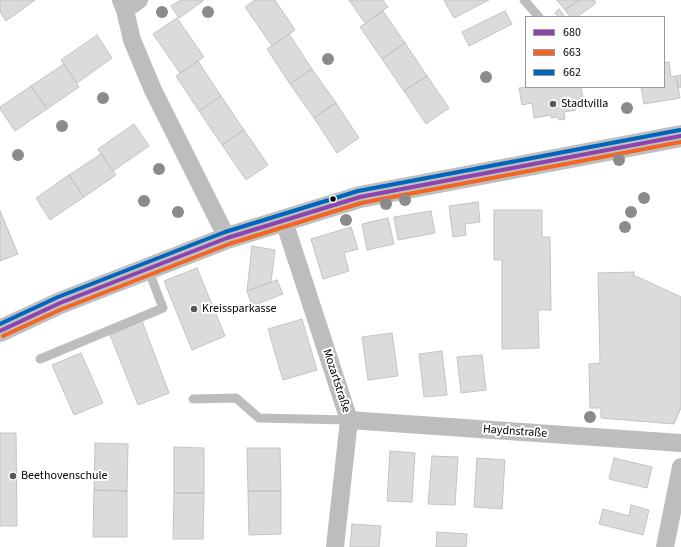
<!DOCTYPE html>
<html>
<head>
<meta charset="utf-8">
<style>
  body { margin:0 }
  #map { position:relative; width:681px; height:547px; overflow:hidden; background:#fff; font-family:"Source Sans 3",sans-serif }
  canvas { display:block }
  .legend { position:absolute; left:525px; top:16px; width:140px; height:72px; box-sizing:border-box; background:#fff; border:1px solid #999; margin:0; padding:5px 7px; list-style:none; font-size:12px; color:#000 }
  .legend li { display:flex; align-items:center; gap:8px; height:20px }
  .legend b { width:20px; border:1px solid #999 }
</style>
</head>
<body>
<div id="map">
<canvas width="681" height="547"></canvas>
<ul class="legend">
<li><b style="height:5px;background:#8e44ad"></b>680</li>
<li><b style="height:5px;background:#f26522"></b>663</li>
<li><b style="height:5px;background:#0065bd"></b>662</li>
</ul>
</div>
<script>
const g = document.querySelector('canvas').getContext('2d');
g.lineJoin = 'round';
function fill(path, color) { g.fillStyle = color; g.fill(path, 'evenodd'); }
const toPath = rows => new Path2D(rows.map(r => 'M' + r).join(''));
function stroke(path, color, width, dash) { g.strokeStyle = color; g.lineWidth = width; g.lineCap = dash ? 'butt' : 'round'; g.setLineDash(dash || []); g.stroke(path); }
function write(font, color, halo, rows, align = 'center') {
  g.font = font + ' "Source Sans 3",sans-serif'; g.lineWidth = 4; g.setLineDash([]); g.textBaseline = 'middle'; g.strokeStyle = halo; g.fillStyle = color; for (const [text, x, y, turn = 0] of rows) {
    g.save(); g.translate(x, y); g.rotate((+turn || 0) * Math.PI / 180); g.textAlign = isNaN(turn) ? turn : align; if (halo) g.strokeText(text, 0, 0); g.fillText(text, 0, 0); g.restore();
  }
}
const building = toPath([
  [0,0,35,0,6,21,0,12,0,0],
  [181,0,203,0,203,1,179,18,171,6,181,0],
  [255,0,275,0,295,30,272,46,245,7,255,0],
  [349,0,383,0,388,7,365,23,349,0],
  [444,0,489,0,454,18,444,0],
  [557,0,579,0,565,10,557,0],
  [579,0,594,0,596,3,577,17,570,17,565,10,579,0],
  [559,9,565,17,558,17,555,13,559,9],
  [383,11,405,43,382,59,360,27,383,11],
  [505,11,512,24,469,46,462,32,505,11],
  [177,18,204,57,180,73,153,34,177,18],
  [289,34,312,69,290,84,267,49,289,34],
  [97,35,112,58,77,83,61,60,97,35],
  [405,43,427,76,404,91,382,59,405,43],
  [198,61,221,96,199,111,176,76,198,61],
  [669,62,671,77,676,76,680,98,644,104,641,87,664,87,664,63,669,62],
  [64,64,79,87,47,109,31,86,64,64],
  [312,69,336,103,314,118,290,84,312,69],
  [681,75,681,87,679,88,676,76,681,75],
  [427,76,449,108,426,124,404,91,427,76],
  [31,86,47,109,15,131,0,109,0,107,31,86],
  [526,87,581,87,583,98,574,100,576,110,564,112,565,119,559,120,558,117,551,118,551,115,534,118,532,103,522,105,519,88,526,87],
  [221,96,244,130,222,145,199,111,221,96],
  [336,103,359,138,337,153,314,118,336,103],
  [134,124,149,146,113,171,98,149,134,124],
  [244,130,268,165,246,180,222,145,244,130],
  [101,154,116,175,84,197,69,175,101,154],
  [69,175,84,197,50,220,36,198,69,175],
  [478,202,480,222,465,224,466,235,453,237,449,206,478,202],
  [494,210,542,210,542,237,550,237,551,310,538,310,539,348,502,349,502,260,494,260,494,210],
  [0,211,18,254,0,261,0,211],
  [431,211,435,233,398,240,394,217,431,211],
  [388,218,394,244,367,250,362,224,388,218],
  [351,227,358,249,344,253,349,271,323,279,311,239,351,227],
  [252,246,275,250,271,282,247,291,252,246],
  [197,268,225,336,192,350,164,281,197,268],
  [634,272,634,276,640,278,681,297,681,408,674,424,601,418,601,408,590,408,589,364,600,363,598,273,634,272],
  [277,280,283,294,252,306,247,291,277,280],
  [302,319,317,370,283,380,268,329,302,319],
  [142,321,169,393,138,405,110,335,142,321],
  [392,333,398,376,368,380,362,337,392,333],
  [442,351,447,395,424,397,419,354,442,351],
  [81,353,103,403,74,415,52,365,81,353],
  [482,355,486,390,461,393,457,357,482,355],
  [0,433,16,433,17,526,0,526,0,433],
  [95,443,128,444,127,491,94,490,95,443],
  [174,447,204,448,204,493,174,493,174,447],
  [247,448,280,448,281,491,248,491,247,448],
  [390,451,415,453,412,502,387,501,390,451],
  [432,456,458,457,455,505,428,504,432,456],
  [477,458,505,460,502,509,474,507,477,458],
  [614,458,652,467,647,488,609,479,614,458],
  [94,490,127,491,127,537,93,537,94,490],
  [248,491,281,491,281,534,249,535,248,491],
  [174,493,204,493,203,539,173,539,174,493],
  [631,505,649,510,643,535,599,524,603,509,629,516,631,505],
  [352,524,381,526,379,547,350,547,352,524],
  [437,532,467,534,466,547,436,547,437,532]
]);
fill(building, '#dbdbdb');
stroke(building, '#c3c3c3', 1);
stroke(toPath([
  [524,0,539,17],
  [40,359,163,308,148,269],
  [193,399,236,398,259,418,349,420]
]), '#bdbdbd', 9);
stroke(toPath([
  [121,0,125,10,132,40,153,90,227,238],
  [125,10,139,0],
  [284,221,349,420,335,547],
  [349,420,681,443],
  [665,547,681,467]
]), '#bdbdbd', 18);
stroke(toPath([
  [0,331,60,303,227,238,360,197,681,136]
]), '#bfbfbf', 22);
stroke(toPath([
  [0,331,60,303,227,238,360,197,681,136]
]), '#8e44ad', 4);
stroke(toPath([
  [3,336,62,309,229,244,361,203,681,142]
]), '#f26522', 4);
stroke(toPath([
  [0,324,58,297,225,232,358,191,680,130]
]), '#0065bd', 4);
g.fillStyle = '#8b8b8b';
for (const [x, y] of [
  [162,12],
  [208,12],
  [328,59],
  [486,77],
  [103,98],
  [627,108],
  [62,126],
  [18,155],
  [619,160],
  [159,169],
  [644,198],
  [405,200],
  [144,201],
  [386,204],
  [178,212],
  [631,212],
  [346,220],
  [625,227],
  [590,417]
]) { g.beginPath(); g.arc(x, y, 6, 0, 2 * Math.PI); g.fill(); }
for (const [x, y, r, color] of [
  [553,104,4,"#595959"],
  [333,199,3.5,"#000"],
  [194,309,4,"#595959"],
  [13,476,4,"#595959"]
]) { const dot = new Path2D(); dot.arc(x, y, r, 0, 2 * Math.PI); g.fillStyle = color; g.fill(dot); stroke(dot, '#fff', 1.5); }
write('12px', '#000', '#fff', [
  ["Stadtvilla",561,104],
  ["Kreissparkasse",202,309],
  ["Beethovenschule",21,476]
], 'left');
write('12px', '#000', '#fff', [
  ["Mozartstraße",336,381,72],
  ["Haydnstraße",515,432,4]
]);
</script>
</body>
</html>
